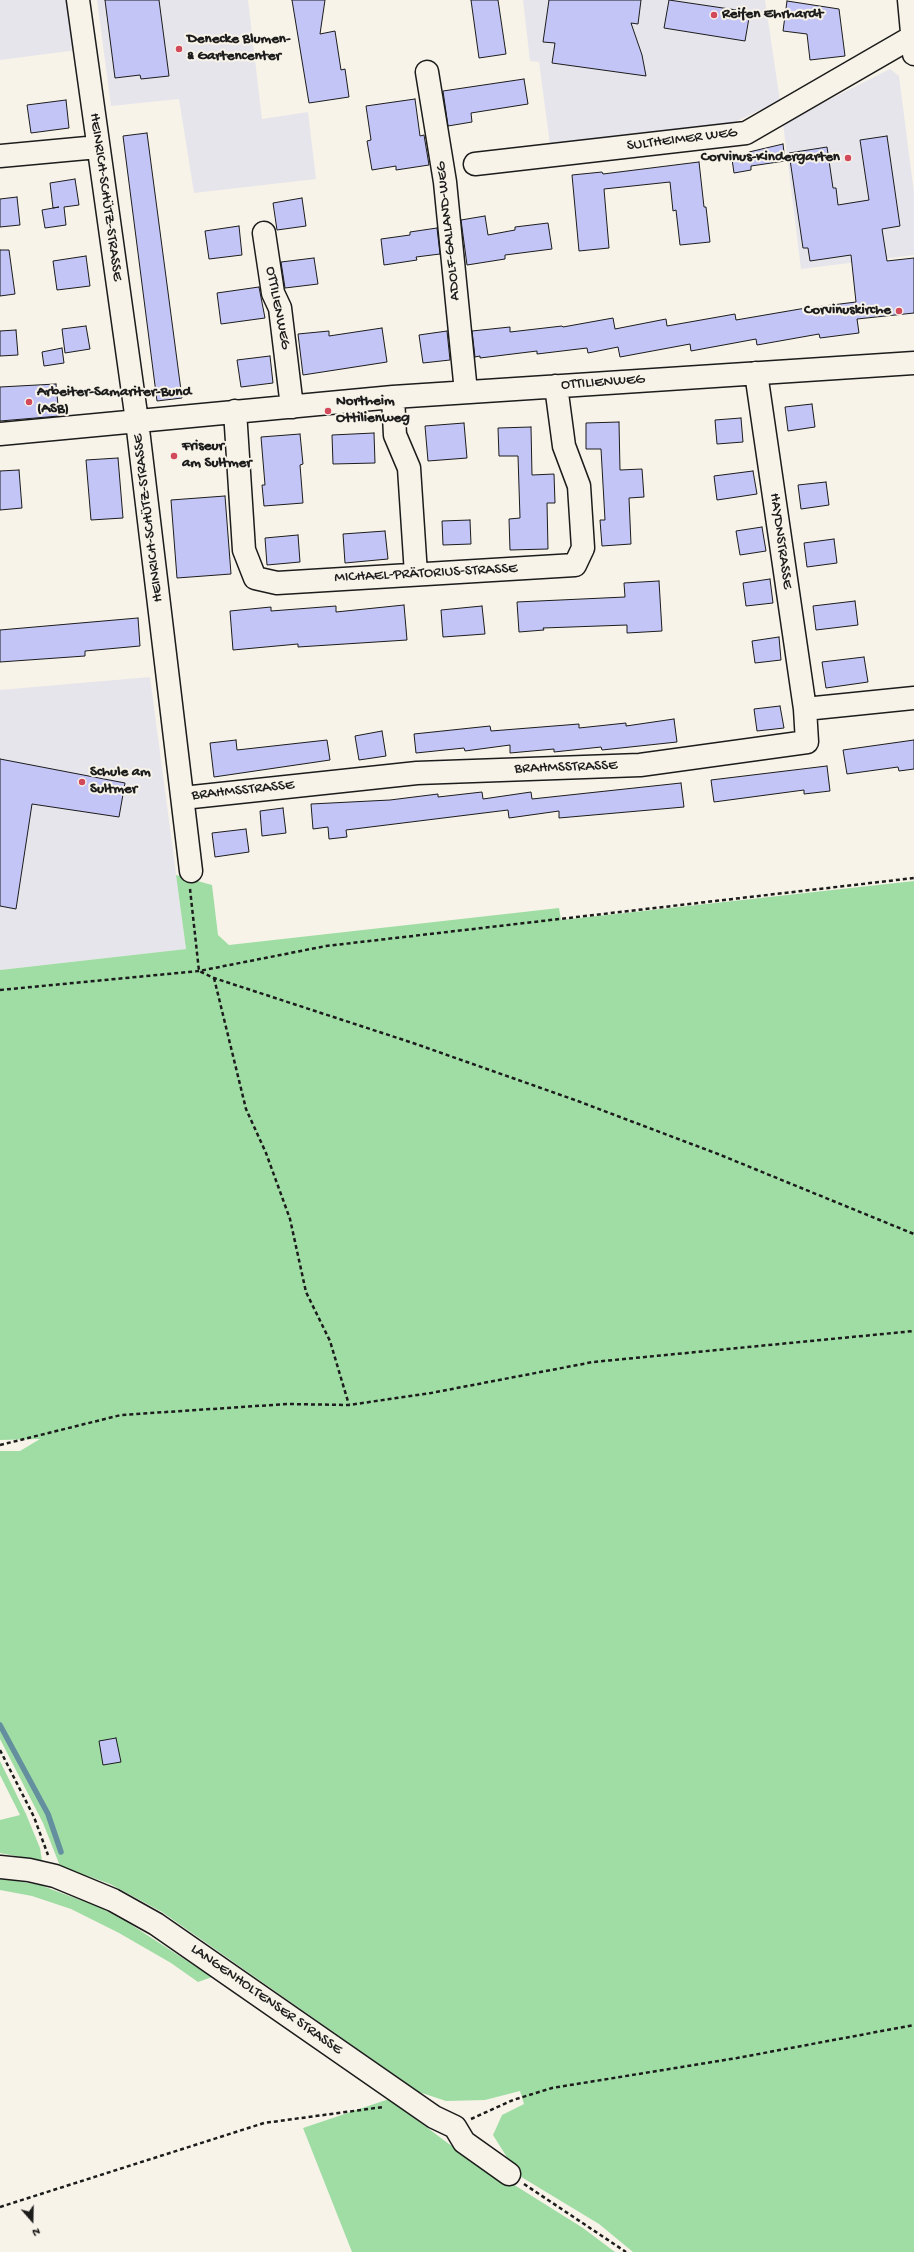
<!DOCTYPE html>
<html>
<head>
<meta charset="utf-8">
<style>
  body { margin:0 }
  #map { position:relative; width:914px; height:2252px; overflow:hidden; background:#f7f3e8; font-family:"Gochi Hand",sans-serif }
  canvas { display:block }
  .north { position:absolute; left:12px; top:2200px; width:40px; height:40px; -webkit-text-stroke:3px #f7f3e8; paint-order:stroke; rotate:160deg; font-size:11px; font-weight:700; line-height:16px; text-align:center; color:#1c1c1c }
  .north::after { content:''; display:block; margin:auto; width:14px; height:18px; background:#1c1c1c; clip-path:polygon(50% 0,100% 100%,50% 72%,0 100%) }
</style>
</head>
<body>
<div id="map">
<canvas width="914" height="2252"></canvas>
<div class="north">N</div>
</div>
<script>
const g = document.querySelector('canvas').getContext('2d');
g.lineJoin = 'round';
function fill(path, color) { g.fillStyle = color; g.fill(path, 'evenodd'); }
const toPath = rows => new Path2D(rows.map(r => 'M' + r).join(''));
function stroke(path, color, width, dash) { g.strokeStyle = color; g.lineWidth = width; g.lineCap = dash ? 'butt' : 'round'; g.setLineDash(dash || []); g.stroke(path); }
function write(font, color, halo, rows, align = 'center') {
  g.font = font + ' "Gochi Hand",sans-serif'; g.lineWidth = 4; g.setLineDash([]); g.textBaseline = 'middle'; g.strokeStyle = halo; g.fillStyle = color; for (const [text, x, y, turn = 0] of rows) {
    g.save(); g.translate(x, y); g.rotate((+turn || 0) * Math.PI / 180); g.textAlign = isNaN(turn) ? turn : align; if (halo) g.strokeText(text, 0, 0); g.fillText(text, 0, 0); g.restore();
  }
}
fill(toPath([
  [0,0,71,0,77,50,0,60],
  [97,0,248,0,262,119,308,112,316,179,194,193,179,99,111,106],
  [523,0,765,0,780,101,719,129,550,145,539,62,530,61],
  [890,69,899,76,914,193,914,255,801,269,783,123],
  [150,677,186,949,0,970,0,690]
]), '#e7e5ec');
fill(toPath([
  [176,875,212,885,218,935,229,945,559,908,561,920,914,881,914,2252,633,2252,599,2224,518,2175,493,2135,502,2115,524,2104,520,2091,485,2100,446,2101,419,2092,162,1912,110,1884,60,1866,43,1823,0,1739,0,1451,20,1451,40,1439,0,1440,0,970,186,949],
  [0,1761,26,1814,40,1848,42,1861,0,1853,0,1820,20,1815,0,1775],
  [0,1878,40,1885,99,1907,127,1922,212,1977,198,1982,171,1963,119,1933,71,1909,32,1896,0,1890],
  [389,2099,449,2144,583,2228,615,2252,352,2252,303,2128]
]), '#a0dda5');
stroke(toPath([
  [0,1725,48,1814,61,1852]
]), '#638f9e', 5.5);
const building = toPath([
  [105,0,159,0,169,76,141,79,140,75,115,78,105,0],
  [292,0,325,0,320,34,335,31,341,70,345,69,349,97,309,103,292,0],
  [471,0,498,0,506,54,479,58,471,0],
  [549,0,641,0,638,24,631,23,642,55,646,76,552,63,555,43,543,42,549,0],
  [669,0,750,12,745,41,664,28,669,0],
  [787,1,839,9,845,56,810,60,807,34,783,31,787,1],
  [524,79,528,104,471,113,472,122,448,126,443,91,524,79],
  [415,99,420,136,424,135,429,165,396,170,396,166,372,170,367,141,371,140,366,106,415,99],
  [66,100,69,128,31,133,27,105,66,100],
  [147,133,182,398,157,401,123,136,147,133],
  [887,136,900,226,882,229,887,261,914,258,914,313,857,319,859,333,820,338,819,334,757,345,756,339,691,351,690,344,620,357,618,347,588,353,587,348,537,354,537,351,480,358,480,356,475,357,472,331,510,327,510,332,562,326,563,327,613,318,615,329,666,319,667,326,735,314,736,320,800,309,856,302,851,255,810,261,808,248,803,248,789,153,827,147,833,188,836,188,838,205,869,200,860,140,887,136],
  [783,144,785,161,751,166,751,170,734,173,732,159,749,156,750,161,749,152,783,144],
  [699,162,704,207,706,207,710,242,680,245,676,210,673,211,670,182,604,189,609,248,579,251,572,175,602,172,603,174,699,162],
  [75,179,79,205,64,207,66,225,45,228,42,210,59,207,53,208,50,183,75,179],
  [17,197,20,225,0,227,0,199,17,197],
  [302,198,306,226,277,230,273,203,302,198],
  [485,216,488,235,515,230,515,227,548,223,552,249,505,255,505,259,467,265,461,220,485,216],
  [239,226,242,255,209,259,205,231,239,226],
  [437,228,440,254,416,257,417,260,384,265,381,239,410,235,410,232,437,228],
  [0,250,9,250,15,294,0,296,0,250],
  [86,256,90,286,57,290,53,261,86,256],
  [314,258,318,284,285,288,281,262,314,258],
  [259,287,265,318,221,324,217,293,259,287],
  [86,326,90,349,65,353,62,329,86,326],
  [382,328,387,362,303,375,298,334,329,331,329,336,382,328],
  [16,330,18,355,0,356,0,331,16,330],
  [447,331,450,360,423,363,419,335,447,331],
  [62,348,64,363,44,366,42,352,62,348],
  [270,356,273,383,241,387,237,360,270,356],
  [56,384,59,416,0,421,0,387,56,384],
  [812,404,815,427,788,431,785,407,812,404],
  [741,418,743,442,717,444,715,420,741,418],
  [619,422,620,470,642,469,644,497,629,498,631,544,602,546,600,520,605,520,601,449,586,449,586,423,619,422],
  [464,423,467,458,428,461,425,426,464,423],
  [531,427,532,475,554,474,555,503,547,503,548,549,510,550,509,519,520,518,518,456,499,456,498,428,531,427],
  [374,433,375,463,333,464,332,435,374,433],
  [300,434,303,464,300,465,303,503,264,506,262,485,265,485,261,437,300,434],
  [118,458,123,518,91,520,86,460,118,458],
  [19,470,22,508,0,510,0,471,19,470],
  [753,471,757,494,717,500,714,476,753,471],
  [826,482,829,505,801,509,798,485,826,482],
  [225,496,231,574,177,578,171,500,225,496],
  [470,520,471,544,443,545,442,521,470,520],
  [762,527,766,551,740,555,736,531,762,527],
  [385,531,388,559,345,563,343,534,385,531],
  [298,535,300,562,267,565,265,538,298,535],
  [834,539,837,563,807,567,804,543,834,539],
  [770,579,773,603,746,606,743,583,770,579],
  [659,581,662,631,627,633,627,625,543,628,544,630,519,632,517,602,625,597,624,583,659,581],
  [855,601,858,625,816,630,813,606,855,601],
  [404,605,407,640,298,647,298,644,233,650,230,611,271,607,271,611,336,606,336,612,404,605],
  [482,606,485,634,443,637,441,610,482,606],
  [138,618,140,646,85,651,85,656,0,662,0,630,138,618],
  [779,637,781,660,755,663,752,641,779,637],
  [864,657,868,682,826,688,822,662,864,657],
  [780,706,784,728,757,731,754,709,780,706],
  [674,719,677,742,602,750,601,747,554,752,554,749,510,753,510,745,465,751,464,748,416,753,414,734,490,726,491,731,579,724,579,728,626,723,626,726,674,719],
  [382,731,386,756,359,760,355,736,382,731],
  [236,740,237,750,327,740,330,760,214,777,210,743,236,740],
  [914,740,914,769,899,771,898,767,847,774,843,750,914,740],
  [0,759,125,783,119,817,32,804,16,909,0,906,0,759],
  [827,766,830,791,804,794,804,790,714,802,711,780,827,766],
  [681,783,684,807,559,818,559,811,509,818,508,810,346,830,347,837,329,839,328,827,313,829,311,804,390,800,438,794,438,797,482,792,483,799,531,792,532,799,681,783],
  [283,808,286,833,262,836,260,811,283,808],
  [246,829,249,852,215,857,212,833,246,829],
  [116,1738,121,1762,103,1765,99,1741,116,1738]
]);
fill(building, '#c3c5f7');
stroke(building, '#1c1c1c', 1);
const minor = toPath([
  [78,0,137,421,191,871],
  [909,0,914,54],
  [427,72,445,182,466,392],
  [0,156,98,147],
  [475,164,746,133,912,37],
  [264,233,273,293,280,308,292,407],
  [756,373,805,709],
  [393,397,395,435,409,468,416,574],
  [235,411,244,550,255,578,277,583,575,565,583,548,579,486,564,446,556,386],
  [0,434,393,397,914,363],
  [183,798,417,773,640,765,807,742,805,709,914,698],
  [0,1867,29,1870,55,1876,113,1900,156,1924,434,2117,455,2127,464,2142,509,2174]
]);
stroke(minor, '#1c1c1c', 25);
stroke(toPath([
  [190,889,199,971,214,978,413,1043,575,1100,718,1154,914,1234],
  [214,978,246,1109,266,1153,290,1219,306,1292,330,1341,349,1405],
  [0,990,199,971,326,946,914,878],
  [0,1445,121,1415,287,1404,349,1405,431,1393,593,1362,914,1331],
  [0,1750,34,1817,48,1855],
  [471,2119,513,2100,552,2088,737,2058,914,2025],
  [524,2184,626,2252],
  [0,2207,264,2123,383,2107]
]), '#1c1c1c', 2.5, [4, 3]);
stroke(minor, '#f7f3e8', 22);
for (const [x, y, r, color] of [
  [714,15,4,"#d1495b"],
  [179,49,4,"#d1495b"],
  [848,158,4,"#d1495b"],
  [899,311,4,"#d1495b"],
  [29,402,4,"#d1495b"],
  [328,411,4,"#d1495b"],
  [174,456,4,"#d1495b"],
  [82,782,4,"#d1495b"]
]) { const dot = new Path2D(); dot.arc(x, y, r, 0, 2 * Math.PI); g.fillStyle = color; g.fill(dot); stroke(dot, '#f7f3e8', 1.5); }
write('bold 15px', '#1c1c1c', '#f7f3e8', [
  ["Reifen Ehrhardt",722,15],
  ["Denecke Blumen-",187,40],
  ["& Gartencenter",187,57],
  ["Corvinus-Kindergarten",840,158,"right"],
  ["Corvinuskirche",891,311,"right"],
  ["Arbeiter-Samariter-Bund",37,393],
  ["(ASB)",37,410],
  ["Northeim",336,402],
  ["Ottilienweg",336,419],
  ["Friseur",182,447],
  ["am Sultmer",182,464],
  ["Schule am",90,773],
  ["Sultmer",90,790]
], 'left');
write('15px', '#1c1c1c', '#f7f3e8', [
  ["SULTHEIMER WEG",682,140,-7],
  ["HEINRICH-SCHÜTZ-STRASSE",105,197,82],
  ["ADOLF-GALLAND-WEG",449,231,-96],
  ["OTTILIENWEG",277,308,79],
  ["OTTILIENWEG",603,383,-4],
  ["HEINRICH-SCHÜTZ-STRASSE",149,518,-97],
  ["HAYDNSTRASSE",780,541,82],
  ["MICHAEL-PRÄTORIUS-STRASSE",426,574,-3],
  ["BRAHMSSTRASSE",566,768,-2],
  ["BRAHMSSTRASSE",243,791,-6],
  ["LANGENHOLTENSER STRASSE",266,2000,35]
]);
</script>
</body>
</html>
